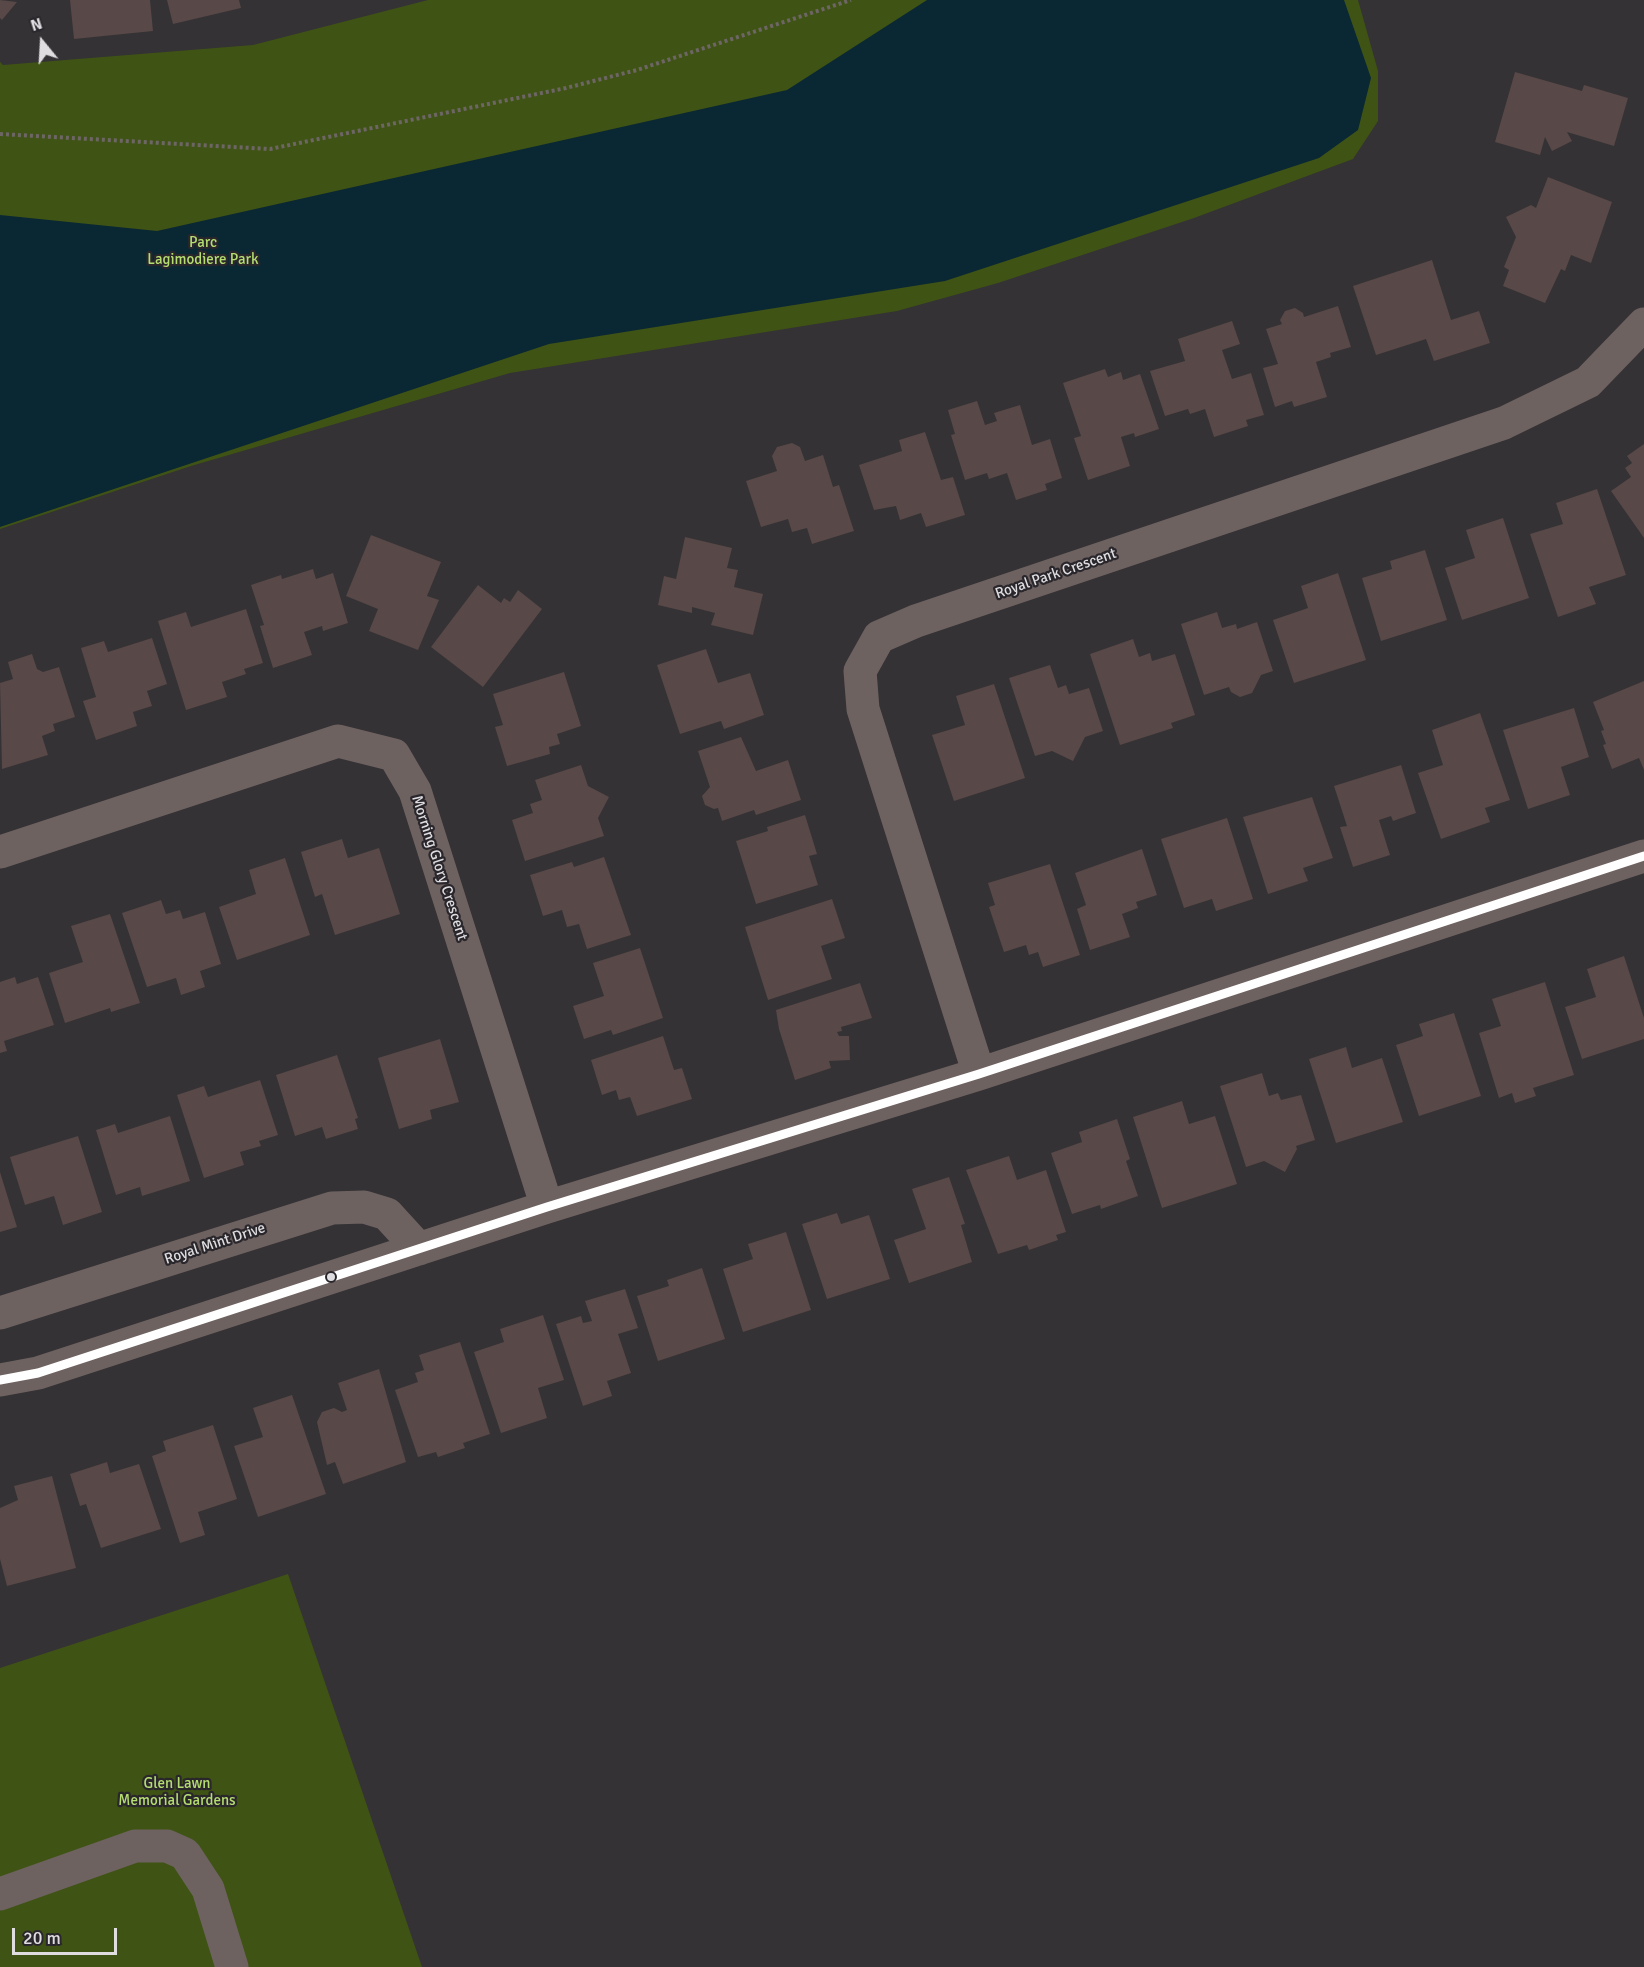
<!DOCTYPE html>
<html>
<head>
<meta charset="utf-8">
<style>
  body { margin:0 }
  #map { position:relative; width:1644px; height:1967px; overflow:hidden; background:#343235; font-family:Signika,sans-serif }
  canvas { display:block }
  .north { position:absolute; left:12px; top:12px; width:60px; height:60px; -webkit-text-stroke:4px #2a272c; paint-order:stroke; rotate:342deg; font-size:16px; font-weight:700; line-height:24px; text-align:center; color:#dfdde0 }
  .north::after { content:''; display:block; margin:auto; width:21px; height:27px; background:#dfdde0; clip-path:polygon(50% 0,100% 100%,50% 72%,0 100%) }
  .scale { position:absolute; left:12px; top:1928px; width:105px; height:27px; box-sizing:border-box; border:3px solid #dfdde0; border-top:0; padding-left:8px; font-size:18px; line-height:21px; white-space:nowrap; color:#dfdde0; -webkit-text-stroke:4px #2a272c; paint-order:stroke }
</style>
</head>
<body>
<div id="map">
<canvas width="1644" height="1967"></canvas>
<div class="north">N</div>
<div class="scale">20 m</div>
</div>
<script>
const g = document.querySelector('canvas').getContext('2d');
g.lineJoin = 'round';
function fill(path, color) { g.fillStyle = color; g.fill(path, 'evenodd'); }
const toPath = rows => new Path2D(rows.map(r => 'M' + r).join(''));
function stroke(path, color, width, dash) { g.strokeStyle = color; g.lineWidth = width; g.lineCap = dash ? 'butt' : 'round'; g.setLineDash(dash || []); g.stroke(path); }
function write(font, color, halo, rows, align = 'center') {
  g.font = font + ' Signika,sans-serif'; g.lineWidth = 4.5; g.setLineDash([]); g.textBaseline = 'middle'; g.strokeStyle = halo; g.fillStyle = color; for (const [text, x, y, turn = 0] of rows) {
    g.save(); g.translate(x, y); g.rotate((+turn || 0) * Math.PI / 180); g.textAlign = isNaN(turn) ? turn : align; if (halo) g.strokeText(text, 0, 0); g.fillText(text, 0, 0); g.restore();
  }
}
fill(toPath([
  [428,0,1358,0,1378,71,1378,121,1353,159,1194,218,998,283,897,311,510,373,191,466,0,529,0,62,3,65,253,45],
  [288,1574,422,1967,0,1967,0,1668]
]), '#3f5315');
fill(toPath([
  [927,0,1344,0,1371,78,1358,130,1319,158,945,281,549,344,0,527,0,215,157,231,787,90]
]), '#0a2734');
fill(toPath([
  [0,0,17,2,2,20,0,18],
  [70,0,150,0,153,31,74,39],
  [167,0,239,0,241,8,173,24],
  [1515,72,1582,91,1584,85,1628,98,1614,146,1567,132,1572,141,1552,151,1545,137,1540,155,1495,142],
  [1548,177,1612,202,1591,263,1571,255,1565,271,1561,269,1545,303,1503,286,1509,270,1504,267,1516,237,1506,217,1531,205,1536,208],
  [1432,260,1451,320,1479,311,1490,343,1434,361,1426,339,1376,355,1353,286],
  [1338,306,1351,347,1330,353,1331,357,1316,362,1327,397,1294,407,1292,401,1275,407,1263,368,1278,364,1266,329,1282,324,1280,320,1285,311,1295,308,1303,313,1304,317],
  [1232,321,1240,344,1222,350,1232,379,1251,373,1264,415,1246,420,1248,426,1214,437,1205,409,1190,414,1188,409,1165,416,1150,371,1185,361,1178,339],
  [1105,369,1108,377,1121,372,1123,380,1140,374,1159,429,1135,437,1134,433,1121,437,1130,466,1088,480,1074,438,1081,436,1063,383],
  [977,401,985,425,997,421,994,413,1020,405,1032,445,1050,439,1062,478,1045,484,1047,490,1016,500,1007,473,989,479,987,473,965,480,951,435,955,434,948,410],
  [925,432,941,480,953,477,965,515,926,527,921,513,900,520,896,506,874,510,859,465,902,451,899,440],
  [792,443,800,447,805,461,823,455,833,487,839,485,854,531,812,544,807,528,792,532,788,519,761,527,746,481,777,471,772,456,777,447],
  [1644,444,1644,538,1611,491,1631,477,1625,468,1632,463,1627,456],
  [1597,489,1626,575,1589,587,1596,604,1558,617,1530,534,1563,524,1556,503],
  [1503,518,1529,598,1462,620,1445,568,1475,558,1466,530],
  [371,535,441,562,427,596,439,600,418,650,369,631,378,609,346,596],
  [685,537,732,548,727,568,738,570,734,587,763,594,753,635,711,625,715,613,692,607,692,613,658,605,664,576,676,579],
  [1425,550,1447,620,1381,641,1362,578,1392,569,1390,561],
  [313,569,316,579,333,573,348,623,323,631,322,626,304,632,312,655,273,668,260,626,264,625,251,585,281,575,282,579],
  [1338,573,1366,660,1294,683,1273,620,1308,608,1301,586],
  [478,585,501,603,504,598,510,602,518,590,542,609,483,687,431,647],
  [246,609,263,663,244,669,246,674,222,682,227,697,186,710,158,621,186,612,191,627],
  [1217,612,1222,628,1236,624,1237,629,1257,622,1273,671,1261,675,1252,693,1240,697,1231,692,1229,687,1204,695,1181,624],
  [152,638,167,684,147,691,152,706,133,712,137,726,96,740,83,701,96,697,81,648,104,641,108,652],
  [1133,639,1139,657,1150,653,1152,661,1175,654,1195,715,1171,723,1173,728,1120,745,1090,654],
  [706,649,718,683,750,673,764,715,724,729,721,721,680,734,657,665],
  [32,654,37,669,43,672,59,667,75,717,53,724,55,731,42,736,48,755,2,769,0,683,13,679,8,662],
  [1050,665,1058,688,1066,685,1069,694,1089,688,1103,731,1085,737,1073,761,1052,751,1035,756,1009,678],
  [564,672,581,726,557,734,560,744,549,747,550,754,507,766,495,727,503,725,493,694],
  [1644,681,1644,770,1639,758,1612,769,1603,745,1606,744,1601,731,1604,730,1593,702],
  [994,684,1025,778,954,801,932,735,965,725,956,696],
  [1574,708,1589,757,1561,767,1570,795,1528,809,1503,730],
  [1480,713,1510,800,1485,808,1490,822,1441,839,1418,773,1443,765,1432,730],
  [741,737,756,771,788,760,801,800,756,815,754,810,722,821,718,808,714,809,705,805,702,796,710,787,698,751],
  [581,765,588,786,609,797,598,818,604,836,525,861,512,820,533,813,530,804,542,800,535,780],
  [1401,765,1416,813,1393,821,1391,816,1379,820,1390,855,1353,867,1340,827,1347,826,1334,786],
  [1312,797,1333,858,1303,868,1308,881,1268,894,1243,817],
  [805,815,817,854,809,856,818,885,756,904,736,841,768,831,767,827],
  [1227,818,1253,899,1216,911,1212,899,1184,908,1161,839],
  [342,839,348,858,379,848,400,914,335,935,322,894,315,897,301,852],
  [1142,849,1157,895,1136,902,1138,908,1122,914,1130,937,1090,950,1077,909,1086,905,1075,873],
  [604,857,631,935,587,949,579,924,567,927,562,910,543,916,530,875,572,862,574,867],
  [285,858,310,935,237,960,219,907,256,894,249,870],
  [1050,864,1080,955,1043,967,1038,952,1029,955,1026,945,1004,952,989,907,995,905,988,883],
  [832,899,845,938,821,946,832,979,768,1000,745,927],
  [161,900,166,914,180,910,183,919,205,912,221,964,200,971,205,987,181,995,176,978,147,987,122,913],
  [110,914,140,1003,111,1012,110,1008,65,1023,49,973,83,962,71,926],
  [640,948,663,1018,613,1035,611,1030,584,1039,573,1006,604,996,593,963],
  [1624,956,1644,1018,1644,1039,1582,1059,1565,1007,1596,997,1587,969],
  [15,977,17,984,38,977,54,1025,4,1041,7,1051,0,1053,0,982],
  [1545,982,1574,1075,1533,1088,1536,1096,1515,1103,1512,1093,1499,1098,1479,1033,1501,1026,1492,999],
  [860,983,872,1018,841,1027,842,1031,837,1032,839,1036,849,1036,850,1060,829,1061,831,1068,795,1080,779,1029,776,1010],
  [1454,1013,1481,1096,1419,1116,1396,1045,1423,1036,1419,1024],
  [663,1036,674,1070,682,1068,692,1099,637,1116,630,1097,619,1100,616,1090,602,1095,591,1060],
  [440,1039,459,1102,430,1110,432,1119,399,1129,378,1058],
  [1346,1047,1352,1068,1382,1058,1403,1122,1336,1143,1309,1059],
  [337,1055,358,1118,355,1119,358,1129,326,1139,322,1127,295,1136,276,1075],
  [1262,1073,1269,1096,1278,1093,1281,1100,1301,1095,1315,1140,1296,1146,1297,1149,1285,1172,1264,1161,1246,1167,1220,1086],
  [260,1080,278,1135,259,1141,261,1146,240,1152,244,1165,204,1178,177,1095,204,1086,208,1097],
  [1182,1101,1189,1124,1215,1116,1237,1184,1162,1208,1133,1117],
  [170,1116,190,1181,142,1196,140,1187,116,1195,96,1130,115,1124,118,1133],
  [1117,1119,1130,1159,1126,1161,1138,1196,1101,1209,1100,1205,1072,1214,1051,1153,1082,1142,1079,1132],
  [78,1136,102,1212,63,1225,54,1196,25,1205,10,1157],
  [1009,1156,1017,1180,1046,1170,1066,1232,1056,1235,1058,1240,1029,1250,1027,1245,998,1254,966,1170],
  [0,1172,17,1227,0,1232],
  [949,1177,965,1224,961,1225,972,1262,909,1283,894,1240,926,1229,912,1189],
  [837,1213,841,1224,869,1215,890,1279,827,1299,802,1224],
  [786,1232,811,1310,743,1332,723,1269,753,1259,748,1244],
  [702,1268,725,1339,658,1361,637,1296,669,1286,667,1280],
  [625,1289,638,1328,618,1334,631,1373,607,1381,612,1396,583,1406,556,1324,581,1316,583,1323,592,1321,585,1301],
  [543,1315,564,1380,538,1388,547,1418,501,1433,474,1352,504,1342,500,1329],
  [460,1342,490,1434,463,1443,465,1448,438,1457,436,1452,418,1457,395,1390,418,1382,415,1373,424,1370,419,1355],
  [379,1369,406,1462,343,1484,335,1462,327,1465,317,1422,322,1412,334,1408,342,1412,347,1410,338,1383],
  [292,1395,326,1494,258,1517,234,1446,263,1437,253,1408],
  [213,1425,237,1499,198,1512,205,1535,180,1543,152,1456,166,1451,163,1441],
  [107,1462,110,1473,139,1464,161,1529,101,1548,86,1504,80,1506,70,1474],
  [52,1476,76,1568,7,1586,0,1559,0,1508,18,1500,14,1486]
]), '#584847');
stroke(toPath([
  [0,134,270,149,566,88,637,70,851,0]
]), '#6d6665', 4, [3, 3]);
stroke(toPath([
  [0,852,338,741,394,755,415,791,547,1207],
  [979,1074,863,709,860,671,879,637,916,621,1504,423,1588,382,1644,324],
  [0,1313,332,1208,364,1207,387,1214,419,1249],
  [0,1380,38,1373,547,1207,979,1074,1644,856],
  [0,1894,135,1846,167,1846,185,1854,208,1889,232,1967]
]), '#6e6261', 33);
stroke(toPath([
  [0,1380,38,1373,547,1207,979,1074,1644,856]
]), '#fff', 9);
for (const [x, y, r, color] of [
  [331,1277,5,"#dfdde0"]
]) { const dot = new Path2D(); dot.arc(x, y, r, 0, 2 * Math.PI); g.fillStyle = color; g.fill(dot); stroke(dot, '#2a272c', 2); }
write('15px', '#b5dd70', '#2a272c', [
  ["Parc",203,243],
  ["Lagimodiere Park",203,260],
  ["Glen Lawn",177,1784],
  ["Memorial Gardens",177,1801]
]);
write('15px', '#dfdde0', '#2a272c', [
  ["Royal Park Crescent",1056,574,-19],
  ["Morning Glory Crescent",439,868,72],
  ["Royal Mint Drive",215,1244,-18]
]);
</script>
</body>
</html>
